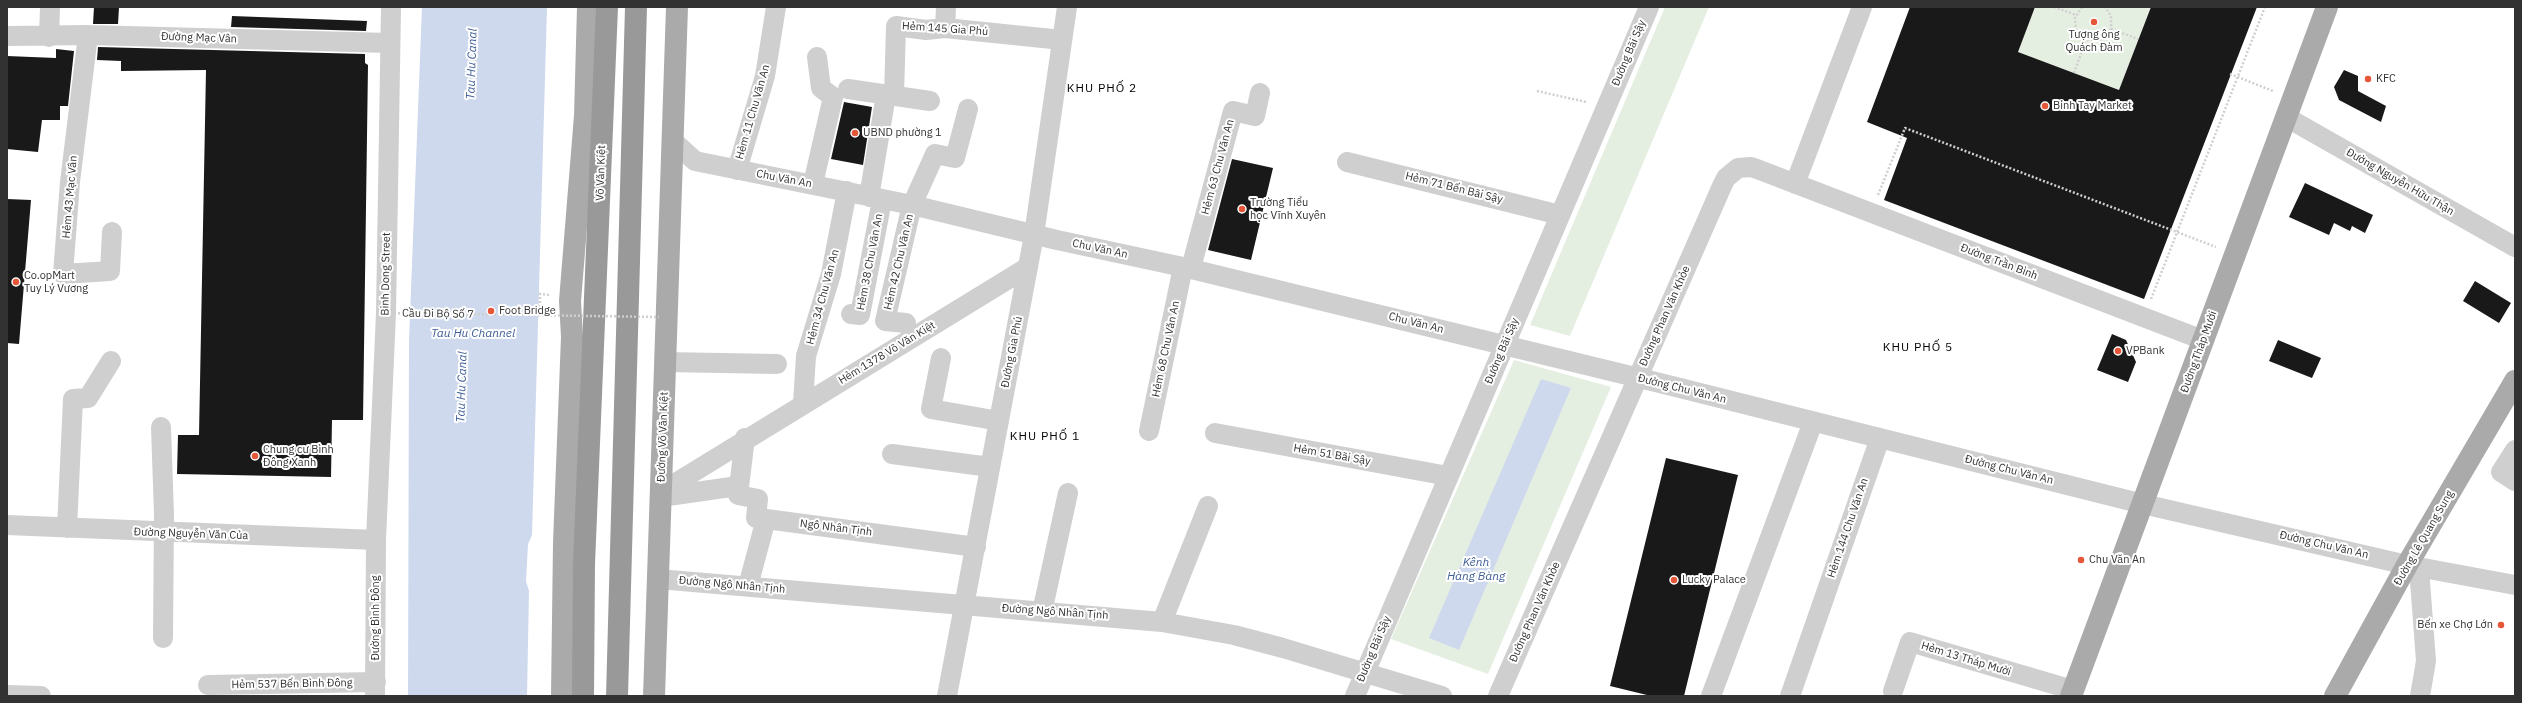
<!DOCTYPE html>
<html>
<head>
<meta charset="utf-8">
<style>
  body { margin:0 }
  #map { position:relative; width:2522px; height:703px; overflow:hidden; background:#fff; font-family:"IBM Plex Sans",sans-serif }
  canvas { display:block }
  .frame { position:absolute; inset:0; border:8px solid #323232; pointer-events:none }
</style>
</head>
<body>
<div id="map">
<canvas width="2522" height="703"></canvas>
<div class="frame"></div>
</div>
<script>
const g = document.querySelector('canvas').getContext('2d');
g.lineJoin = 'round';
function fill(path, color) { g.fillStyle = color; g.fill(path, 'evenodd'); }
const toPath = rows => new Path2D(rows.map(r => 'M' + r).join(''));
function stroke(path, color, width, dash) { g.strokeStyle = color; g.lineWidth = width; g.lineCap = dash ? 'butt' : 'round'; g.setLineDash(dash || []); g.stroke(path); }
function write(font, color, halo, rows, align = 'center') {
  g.font = font + ' "IBM Plex Sans",sans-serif'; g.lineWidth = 4; g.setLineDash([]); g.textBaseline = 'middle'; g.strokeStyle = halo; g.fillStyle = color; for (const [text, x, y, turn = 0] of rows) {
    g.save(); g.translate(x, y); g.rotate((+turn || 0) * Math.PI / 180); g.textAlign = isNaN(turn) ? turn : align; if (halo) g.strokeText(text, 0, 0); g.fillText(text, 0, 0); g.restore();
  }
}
fill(toPath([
  [1665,7,1709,7,1570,336,1530,325],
  [2035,7,2151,7,2119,90,2018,52],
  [1514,360,1611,387,1488,674,1391,639]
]), '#e5efe1');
fill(toPath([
  [422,7,547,7,532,535,528,544,526,581,529,591,527,696,408,696,409,341],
  [1541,379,1571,388,1459,650,1429,638]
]), '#ced9ee');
fill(toPath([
  [94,7,119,7,118,24,93,24],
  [1910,7,2035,7,2018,52,2119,90,2151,7,2257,7,2144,299,1884,200,1907,138,1867,122],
  [232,16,367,21,366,31,231,27],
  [98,47,365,54,365,63,368,65,363,420,332,420,331,477,177,474,178,435,199,435,206,70,121,71,121,61,97,60],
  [56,49,74,51,68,106,60,106,60,120,42,120,38,152,7,149,7,56,56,58],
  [2344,70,2358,76,2358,91,2386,106,2381,122,2339,100,2334,87],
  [844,102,872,107,863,165,831,159],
  [1232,159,1273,168,1251,260,1208,250],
  [2305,183,2373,215,2365,233,2352,226,2350,231,2334,223,2329,235,2289,217],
  [7,199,31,200,19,344,7,343],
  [2475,281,2511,303,2499,323,2463,301],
  [2112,334,2126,340,2136,362,2128,382,2097,370],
  [2278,340,2321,358,2312,378,2269,361],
  [1666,458,1738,475,1684,696,1651,696,1610,686]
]), '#191919');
stroke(toPath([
  [2054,7,2076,15],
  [2082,7,2075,18,2076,30,2084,39,2096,41,2103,39,2111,29,2111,16,2105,7],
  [2111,29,2138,39],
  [2074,73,2086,40],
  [2230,74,2273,91],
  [1537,91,1586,102],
  [1878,195,1905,128,2216,247],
  [2151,299,2265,7],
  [540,315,540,294,550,295]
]), '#cfcfcf', 2.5, [2, 2]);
stroke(toPath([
  [945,28,946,7],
  [88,35,70,182,63,274,110,271,112,232],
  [7,36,88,35,390,43],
  [49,37,50,7],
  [848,89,930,101],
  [894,96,896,26,926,30,945,28,1062,40],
  [2286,117,2515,247],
  [673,141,695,161,912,205,1057,240,1183,267,1668,385,2143,504,2407,565,2515,585],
  [1347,162,1560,215],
  [737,170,765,76,776,7],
  [813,184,833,97,821,88,817,57],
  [1795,184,1862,7],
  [869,197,886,95],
  [1191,268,1233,111,1255,116,1260,93],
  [851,314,860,315,882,200],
  [906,323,885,321,912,205,935,154,955,158,968,109],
  [941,358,931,409,999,421],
  [665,362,777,364],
  [803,403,806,356,831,274,847,191],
  [161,427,164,515,163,638],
  [1149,431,1183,267],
  [1215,433,1448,476],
  [745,438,738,495,758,499,756,518,766,519],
  [2515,450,2501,472,2515,481],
  [892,454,990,467],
  [661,492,1028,267],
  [661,497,738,486],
  [7,525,376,540],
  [67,528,73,399,88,398,111,361],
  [2419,568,2426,661,2420,696],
  [658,579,1162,622,1234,635,1283,648,1442,696],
  [748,586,766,519,976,547],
  [1042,612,1068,493],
  [1162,622,1208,506],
  [208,685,376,682],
  [1893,691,1910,642,2073,690],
  [7,695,41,696],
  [375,696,376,540,386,313,391,7],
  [947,696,1034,235,1067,7],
  [1355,696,1649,7],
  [1498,696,1722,186,1726,178,1738,168,1751,167,1757,169,2203,340],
  [1711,696,1813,422],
  [1790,696,1880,438]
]), '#cfcfcf', 20);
stroke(toPath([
  [562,696,564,543,572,337,570,301,585,116,588,7],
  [654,696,677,7],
  [2071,696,2327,7],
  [2335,696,2407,565,2515,381]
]), '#aaa', 22);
stroke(toPath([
  [583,696,584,564,607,7],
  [617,696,636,7]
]), '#999', 22);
stroke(toPath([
  [386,313,659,317]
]), '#cfcfcf', 2.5, [2, 2]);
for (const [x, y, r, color] of [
  [2094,22,4,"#e55738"],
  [2368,79,4,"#e55738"],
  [2045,106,4,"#e55738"],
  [855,133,4,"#e55738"],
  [1242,209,4,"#e55738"],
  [16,282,4,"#e55738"],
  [491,311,4,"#e55738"],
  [2118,351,4,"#e55738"],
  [255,456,4,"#e55738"],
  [2081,560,4,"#e55738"],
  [1674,580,4,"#e55738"],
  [2501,625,4,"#e55738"]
]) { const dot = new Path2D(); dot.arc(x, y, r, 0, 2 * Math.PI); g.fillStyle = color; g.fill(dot); stroke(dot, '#fff', 1.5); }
write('11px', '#323232', '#fff', [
  ["Hẻm 145 Gia Phú",945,29,4],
  ["Đường Mạc Vân",199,38,2],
  ["Đường Bãi Sậy",1629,53,-67],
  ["Hẻm 11 Chu Văn An",753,112,-74],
  ["Hẻm 63 Chu Văn An",1218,167,-75],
  ["Võ Văn Kiệt",601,173,-88],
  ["Chu Văn An",784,179,11],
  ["Đường Nguyễn Hữu Thận",2400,182,30],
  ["Hẻm 71 Bến Bãi Sậy",1454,188,14],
  ["Hẻm 43 Mạc Vân",70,197,-85],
  ["Chu Văn An",1100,249,12],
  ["Hẻm 38 Chu Văn An",870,262,-79],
  ["Hẻm 42 Chu Văn An",899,262,-77],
  ["Đường Trần Bình",1999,262,21],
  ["Binh Dong Street",386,274,-89],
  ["Hẻm 34 Chu Văn An",823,297,-75],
  ["Cầu Đi Bộ Số 7",438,314,1],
  ["Đường Phan Văn Khỏe",1665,316,-66],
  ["Chu Văn An",1416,323,14],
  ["Hẻm 68 Chu Văn An",1166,349,-78],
  ["Đường Bãi Sậy",1502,351,-67],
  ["Đường Gia Phú",1012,352,-79],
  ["Đường Tháp Mười",2199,352,-70],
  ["Hẻm 1378 Võ Văn Kiệt",887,353,-31],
  ["Đường Chu Văn An",1682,389,14],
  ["Đường Võ Văn Kiệt",663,437,-88],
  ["Hẻm 51 Bãi Sậy",1332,455,10],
  ["Đường Chu Văn An",2009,470,14],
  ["Ngô Nhân Tịnh",836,528,7],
  ["Hẻm 144 Chu Văn An",1848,528,-71],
  ["Đường Nguyễn Văn Của",191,534,2],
  ["Đường Lê Quang Sung",2424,538,-60],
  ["Đường Chu Văn An",2324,545,13],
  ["Đường Ngô Nhân Tịnh",732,585,5],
  ["Đường Ngô Nhân Tịnh",1055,612,4],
  ["Đường Phan Văn Khỏe",1535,612,-66],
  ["Đường Bình Đông",376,618,-90],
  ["Đường Bãi Sậy",1374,649,-67],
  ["Hẻm 13 Tháp Mười",1966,659,17],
  ["Hẻm 537 Bến Bình Đông",292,684,-1]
]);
write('11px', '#323232', '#fff', [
  ["Tượng ông",2094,35,"center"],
  ["Quách Đàm",2094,48,"center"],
  ["KFC",2376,79],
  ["Binh Tay Market",2053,106],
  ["UBND phường 1",863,133],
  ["Trường Tiểu",1250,203],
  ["học Vĩnh Xuyên",1250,216],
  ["Co.opMart",24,276],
  ["Tuy Lý Vương",24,289],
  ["Foot Bridge",499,311],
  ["VPBank",2126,351],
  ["Chung cư Bình",263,450],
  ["Đông Xanh",263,463],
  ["Chu Văn An",2089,560],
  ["Lucky Palace",1682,580],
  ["Bến xe Chợ Lớn",2493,625,"right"]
], 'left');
write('italic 12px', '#3f5e96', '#fff', [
  ["Tau Hu Canal",472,64,-88],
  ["Tau Hu Channel",473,334],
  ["Tau Hu Canal",462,387,-88],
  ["Kênh",1476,563],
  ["Hàng Bàng",1476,577]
]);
g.letterSpacing = '1px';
write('12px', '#000', '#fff', [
  ["KHU PHỐ 2",1102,89],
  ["KHU PHỐ 5",1918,348],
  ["KHU PHỐ 1",1045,437]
]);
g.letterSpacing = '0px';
</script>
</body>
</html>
